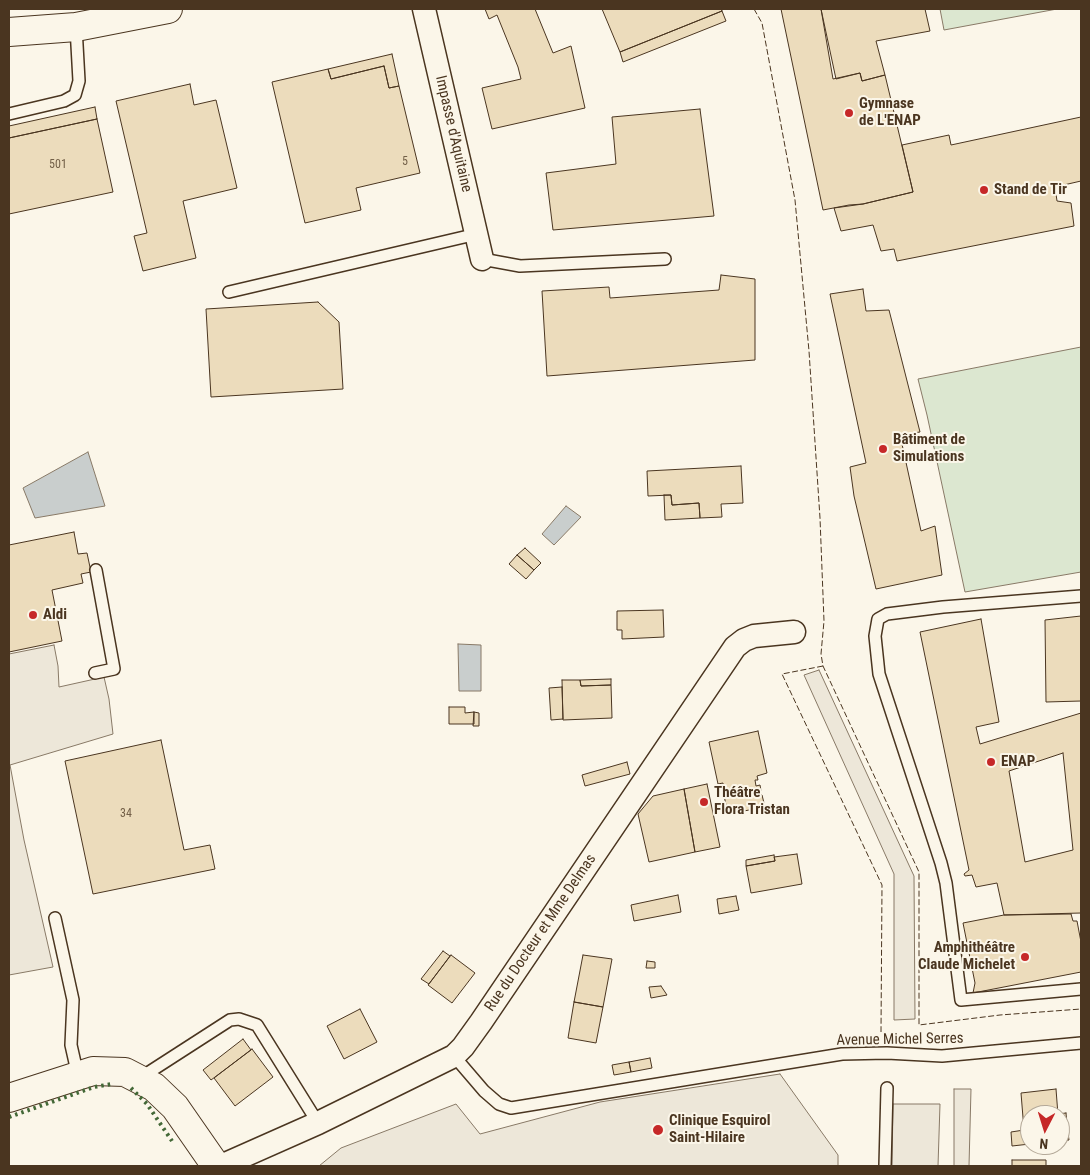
<!DOCTYPE html>
<html>
<head>
<meta charset="utf-8">
<style>
  body { margin:0 }
  #map { position:relative; width:1090px; height:1175px; overflow:hidden; background:#fbf6e9; font-family:"Roboto Condensed",sans-serif }
  canvas { display:block }
  .frame { position:absolute; inset:0; border:10px solid #4a3520; pointer-events:none }
  .north { position:absolute; left:1020px; top:1105px; width:50px; height:50px; box-sizing:border-box; background:#fbf6e9; border:1px solid #b4a999; border-radius:50%; rotate:185deg; font-size:14px; font-weight:700; line-height:20px; text-align:center; color:#4a3520 }
  .north::after { content:''; display:block; margin:auto; width:18px; height:22px; background:#c62828; clip-path:polygon(50% 0,100% 100%,50% 72%,0 100%) }
</style>
</head>
<body>
<div id="map">
<canvas width="1090" height="1175"></canvas>
<div class="frame"></div>
<div class="north">N</div>
</div>
<script>
const g = document.querySelector('canvas').getContext('2d');
g.lineJoin = 'round';
function fill(path, color) { g.fillStyle = color; g.fill(path, 'evenodd'); }
const toPath = rows => new Path2D(rows.map(r => 'M' + r).join(''));
function stroke(path, color, width, dash) { g.strokeStyle = color; g.lineWidth = width; g.lineCap = dash ? 'butt' : 'round'; g.setLineDash(dash || []); g.stroke(path); }
function write(font, color, halo, rows, align = 'center') {
  g.font = font + ' "Roboto Condensed",sans-serif'; g.lineWidth = 4; g.setLineDash([]); g.textBaseline = 'middle'; g.strokeStyle = halo; g.fillStyle = color; for (const [text, x, y, turn = 0] of rows) {
    g.save(); g.translate(x, y); g.rotate((+turn || 0) * Math.PI / 180); g.textAlign = isNaN(turn) ? turn : align; if (halo) g.strokeText(text, 0, 0); g.fillText(text, 0, 0); g.restore();
  }
}
const green = toPath([
  [940,9,1057,9,944,30,940,9],
  [1081,347,1081,572,965,592,927,415,918,379,1081,347]
]);
fill(green, '#dce7d0');
stroke(green, '#887966', 1);
const parking = toPath([
  [54,645,58,666,59,687,104,677,109,699,113,734,10,765,24,840,53,967,9,975,9,654,54,645],
  [819,670,914,876,915,1019,894,1020,894,874,804,675,819,670],
  [780,1074,838,1155,838,1166,319,1166,341,1148,456,1104,480,1134,600,1102,780,1074],
  [954,1089,971,1089,969,1166,954,1166,954,1089],
  [893,1104,940,1104,938,1166,892,1166,893,1104]
]);
fill(parking, '#ede7d9');
stroke(parking, '#887966', 1);
const water = toPath([
  [88,452,105,506,35,518,23,488,88,452],
  [566,506,581,517,554,545,542,534,566,506],
  [458,644,481,645,481,691,459,691,458,644]
]);
fill(water, '#c9cecd');
stroke(water, '#887966', 1);
const building = toPath([
  [485,9,535,9,553,53,571,46,585,108,492,129,482,88,521,79,518,67,497,15,489,19,485,9],
  [602,9,721,9,722,11,620,52,602,9],
  [781,9,821,9,833,79,860,73,862,81,885,75,913,192,863,204,849,205,823,210,781,9],
  [821,9,925,9,930,31,876,41,885,75,862,81,860,73,836,79,821,9],
  [722,11,726,21,623,62,620,52,722,11],
  [392,54,399,86,389,88,384,66,331,79,328,69,392,54],
  [384,66,389,88,399,86,420,173,356,188,361,210,305,223,272,82,328,69,331,79,384,66],
  [190,84,194,105,216,100,237,188,183,201,196,258,143,271,134,236,147,233,116,101,190,84],
  [95,107,97,119,9,138,9,126,95,107],
  [700,109,714,216,553,230,546,173,616,164,612,117,700,109],
  [1081,117,1081,181,1055,187,1057,201,1071,203,1074,226,897,261,894,249,881,251,873,225,841,231,834,208,863,204,913,192,902,145,949,135,951,145,1081,117],
  [97,119,113,192,9,214,9,138,97,119],
  [721,275,755,279,755,360,547,376,542,291,609,287,610,298,719,290,721,275],
  [863,289,866,311,889,310,920,432,900,435,921,531,935,526,942,575,876,589,854,496,850,467,866,463,830,294,863,289],
  [318,302,339,322,343,389,211,397,206,309,318,302],
  [741,466,743,503,721,504,722,517,700,518,699,503,672,505,671,495,648,496,647,471,741,466],
  [664,495,671,495,672,505,699,503,700,518,665,520,664,495],
  [74,532,78,554,87,553,91,572,81,574,83,583,52,590,62,641,9,652,9,545,74,532],
  [525,548,541,563,534,570,517,555,525,548],
  [517,555,534,570,526,579,509,564,517,555],
  [663,610,664,637,622,639,622,630,617,630,617,611,663,610],
  [1081,616,1081,701,1046,702,1045,620,1081,616],
  [981,619,999,722,976,727,980,744,1081,713,1081,913,1004,915,997,883,976,887,972,875,965,876,964,874,969,870,920,632,981,619],
  [1063,753,1073,850,1025,862,1009,771,1063,753],
  [611,679,611,685,581,686,580,680,611,679],
  [562,680,580,680,581,686,611,685,612,718,563,720,562,680],
  [562,687,563,719,551,720,549,688,562,687],
  [449,707,465,707,465,713,474,712,474,724,449,724,449,707],
  [474,712,479,713,479,726,473,726,474,712],
  [758,731,767,773,757,776,758,780,755,780,756,786,760,785,761,791,758,792,758,794,762,795,765,807,728,814,723,791,723,783,718,784,709,742,758,731],
  [161,740,184,850,210,845,215,869,93,894,65,761,161,740],
  [627,762,630,774,585,786,582,775,627,762],
  [707,784,720,847,695,852,684,789,707,784],
  [684,789,695,852,649,862,638,814,653,796,684,789],
  [797,854,802,884,751,893,746,866,775,861,774,857,797,854],
  [774,855,775,861,746,866,746,860,774,855],
  [678,895,681,912,634,921,631,905,678,895],
  [736,896,739,910,719,914,717,899,736,896],
  [1071,914,1073,921,1077,921,1081,942,1081,972,973,993,975,983,963,923,1004,915,1071,914],
  [443,951,450,956,429,984,421,979,443,951],
  [451,955,475,973,452,1003,428,985,451,955],
  [583,955,612,959,603,1007,574,1002,583,955],
  [647,961,655,962,655,968,646,968,647,961],
  [661,986,667,995,651,998,649,987,661,986],
  [574,1002,603,1007,596,1043,568,1038,574,1002],
  [360,1009,377,1042,344,1059,327,1026,360,1009],
  [243,1039,251,1050,211,1080,203,1070,243,1039],
  [252,1049,273,1077,235,1106,214,1078,252,1049],
  [650,1058,652,1068,631,1072,629,1062,650,1058],
  [629,1062,631,1072,614,1075,612,1065,629,1062],
  [1056,1089,1058,1115,1030,1115,1030,1144,1012,1146,1011,1132,1024,1130,1021,1093,1056,1089],
  [1066,1113,1067,1126,1060,1126,1060,1115,1058,1114,1066,1113],
  [1060,1126,1067,1126,1069,1140,1060,1141,1060,1126],
  [1012,1160,1046,1160,1046,1166,1012,1166,1012,1160]
]);
fill(building, '#ecdcbc');
stroke(building, '#4a3520', 1);
const service = toPath([
  [9,114,64,101,75,95,79,81,76,27],
  [482,259,520,266,665,259],
  [229,292,477,234],
  [1081,596,943,607,887,614,878,619,875,636,879,674,941,863,946,883,961,1000,1081,989],
  [95,673,114,669,96,570],
  [55,918,73,1000,71,1045,78,1076],
  [454,1056,484,1091,499,1104,511,1108,842,1054,887,1053,942,1056,1081,1043],
  [140,1078,230,1020,239,1019,257,1025,318,1123],
  [885,1166,887,1088]
]);
const minor = toPath([
  [424,9,482,259],
  [221,1166,318,1123,454,1056,463,1047,481,1022,735,647,744,640,754,636,794,632]
]);
const tertiary = toPath([
  [9,32,76,27,168,9],
  [9,1098,93,1071,125,1072,154,1087,175,1107,216,1166]
]);
stroke(service, '#4a3520', 14);
stroke(minor, '#4a3520', 25);
stroke(tertiary, '#4a3520', 30);
stroke(service, '#fbf6e9', 11);
stroke(minor, '#fbf6e9', 22);
stroke(tertiary, '#fbf6e9', 28);
stroke(toPath([
  [131,1088,147,1104,172,1141],
  [9,1117,94,1087,112,1084]
]), '#436837', 4, [2.5, 4]);
stroke(toPath([
  [754,9,762,23,795,200,809,351,820,518,824,621,821,654,823,666,919,872,919,1025,1000,1015,1081,1009],
  [823,666,782,674,882,885,881,1032]
]), '#4a3520', 1, [6, 2.5]);
for (const [x, y, r, color] of [
  [849,113,5,"#c62828"],
  [984,190,5,"#c62828"],
  [883,449,5,"#c62828"],
  [33,615,5,"#c62828"],
  [991,762,5,"#c62828"],
  [704,802,5,"#c62828"],
  [1025,957,5,"#c62828"],
  [658,1130,6,"#c62828"]
]) { const dot = new Path2D(); dot.arc(x, y, r, 0, 2 * Math.PI); g.fillStyle = color; g.fill(dot); stroke(dot, '#fbf6e9', 2); }
write('12px', '#725f47', null, [
  ["5",405,162],
  ["501",58,165],
  ["34",126,814]
]);
write('bold 15px', '#4a3520', '#fbf6e9', [
  ["Gymnase",859,104],
  ["de L'ENAP",859,121],
  ["Stand de Tir",994,190],
  ["Bâtiment de",893,440],
  ["Simulations",893,457],
  ["Aldi",43,615],
  ["ENAP",1001,762],
  ["Théâtre",714,793],
  ["Flora Tristan",714,810],
  ["Amphithéâtre",1015,948,"right"],
  ["Claude Michelet",1015,965,"right"],
  ["Clinique Esquirol",669,1121],
  ["Saint-Hilaire",669,1138]
], 'left');
write('15px', '#4a3520', '#fbf6e9', [
  ["Impasse d'Aquitaine",453,134,77],
  ["Rue du Docteur et Mme Delmas",541,933,-56],
  ["Avenue Michel Serres",900,1040,-1]
]);
</script>
</body>
</html>
